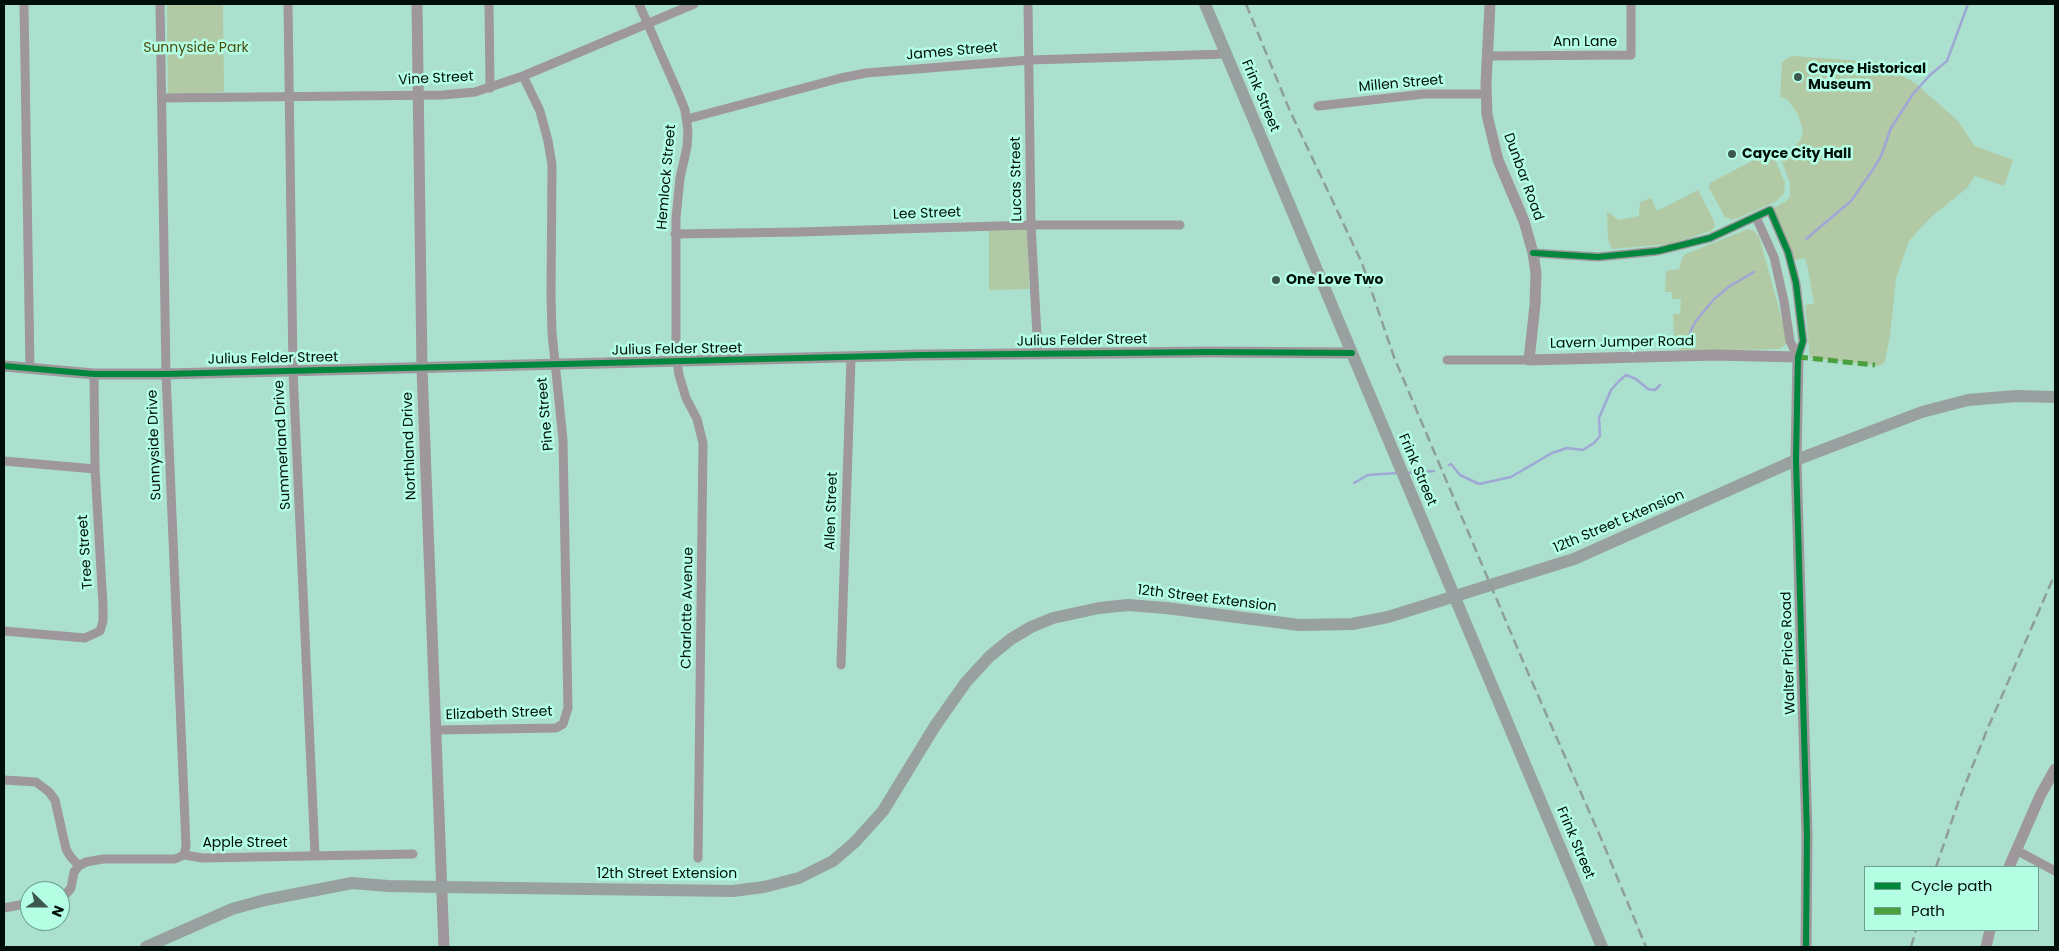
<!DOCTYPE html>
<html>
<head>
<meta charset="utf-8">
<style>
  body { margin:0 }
  #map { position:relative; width:2059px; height:951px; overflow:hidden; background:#abe0ce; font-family:Poppins,sans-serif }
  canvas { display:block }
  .frame { position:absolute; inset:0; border:5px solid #000f09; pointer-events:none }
  .legend { position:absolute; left:1864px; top:866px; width:175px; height:65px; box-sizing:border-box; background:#b4ffe4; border:1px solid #6c9f8c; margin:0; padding:6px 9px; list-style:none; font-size:15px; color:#000f09 }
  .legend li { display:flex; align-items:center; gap:10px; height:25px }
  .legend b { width:25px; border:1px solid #6c9f8c }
  .north { position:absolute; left:20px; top:881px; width:50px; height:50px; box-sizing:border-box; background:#b4ffe4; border:1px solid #6c9f8c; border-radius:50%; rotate:112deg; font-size:14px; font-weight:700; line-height:20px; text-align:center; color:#000f09 }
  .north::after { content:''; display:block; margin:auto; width:18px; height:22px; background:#3c584e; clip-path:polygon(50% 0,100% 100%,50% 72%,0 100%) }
</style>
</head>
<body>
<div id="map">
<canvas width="2059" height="951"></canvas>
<div class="frame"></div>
<ul class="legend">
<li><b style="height:6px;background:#00873e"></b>Cycle path</li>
<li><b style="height:6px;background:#4ba03e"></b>Path</li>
</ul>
<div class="north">N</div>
</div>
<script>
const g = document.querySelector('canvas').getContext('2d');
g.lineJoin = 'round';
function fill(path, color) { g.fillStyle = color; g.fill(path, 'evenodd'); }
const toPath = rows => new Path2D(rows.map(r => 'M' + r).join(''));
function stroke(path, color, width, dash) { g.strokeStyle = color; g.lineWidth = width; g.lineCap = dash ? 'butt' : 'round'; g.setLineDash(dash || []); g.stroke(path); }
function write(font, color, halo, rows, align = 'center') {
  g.font = font + ' Poppins,sans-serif'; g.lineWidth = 5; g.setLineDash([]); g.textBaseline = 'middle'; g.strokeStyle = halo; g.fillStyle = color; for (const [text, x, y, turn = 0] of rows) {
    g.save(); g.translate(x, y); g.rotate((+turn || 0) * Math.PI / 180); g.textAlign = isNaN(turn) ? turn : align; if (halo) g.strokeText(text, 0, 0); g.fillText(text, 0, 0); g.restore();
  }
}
fill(toPath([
  [167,4,223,4,224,92,168,95],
  [1792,56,1877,62,1915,83,1957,120,1975,146,2013,160,2004,186,1975,176,1967,188,1931,217,1909,241,1896,278,1890,336,1885,361,1880,366,1810,358,1805,305,1814,304,1808,269,1805,258,1791,261,1770,210,1786,201,1790,197,1790,183,1781,159,1800,141,1803,131,1798,115,1789,101,1780,96,1782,63,1786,59],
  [1767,153,1775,159,1785,183,1784,193,1777,201,1733,220,1725,217,1709,188,1710,183],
  [1698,190,1714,221,1715,227,1711,231,1670,244,1612,249,1608,240,1607,212,1619,220,1639,216,1640,202,1651,198,1657,211],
  [989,229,1028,229,1029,289,989,290],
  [1748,229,1754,231,1759,236,1786,334,1786,344,1780,349,1688,351,1678,349,1674,342,1673,314,1680,314,1681,299,1672,299,1672,292,1665,292,1666,271,1679,269,1683,256,1688,253]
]), '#b1caa5');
stroke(toPath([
  [1806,239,1851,201,1874,168,1881,156,1891,128,1913,94,1930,75,1947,61,1968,4],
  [1688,342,1691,330,1696,321,1714,299,1730,286,1754,272],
  [1449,465,1451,464,1460,475,1479,484,1511,477,1552,453,1567,448,1583,450,1594,443,1600,436,1599,418,1611,390,1619,381,1626,375,1636,379,1648,389,1655,390,1660,385],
  [1406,473,1434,471],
  [1354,483,1368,475,1398,473]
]), '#9fa7d5', 2.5);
stroke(toPath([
  [24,4,30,368],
  [160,4,166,374,186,846,184,855],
  [288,4,293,371,315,855],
  [489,4,490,88],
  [639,4,679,95,685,110,688,131,687,147,680,178,676,218,676,354,679,375,686,398,697,419,703,443,698,858],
  [1028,4,1031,225,1038,354],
  [1488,56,1631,55,1631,4],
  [162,98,443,95,475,92,523,76,694,4],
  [1318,106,1424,94,1486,94],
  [687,119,841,78,866,73,1030,60,1226,54],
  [1756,217,1774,257,1784,301,1790,341,1798,357],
  [675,234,799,232,1031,225,1180,225],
  [1533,253,1598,257,1658,251,1710,238,1770,210,1788,252,1796,283,1803,341,1798,357],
  [1447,360,1529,360],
  [4,461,95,469],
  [4,631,85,638,100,631,103,621,103,605,95,469,94,374],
  [841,665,851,358],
  [436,730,556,728,563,724,568,708,563,440,552,333,551,295,552,165,548,141,540,111,523,76],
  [4,780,36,782,49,792,55,800,66,849,70,856,79,866],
  [2016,850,2055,871],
  [60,896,66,894,71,888,74,872,79,866,86,862,103,859,175,859,184,855,203,858,413,854],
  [4,908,30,903]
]), '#9e979b', 9);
stroke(toPath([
  [417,4,422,368,444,947],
  [1490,4,1486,84,1487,115,1498,160,1524,221,1533,253,1536,273,1535,305,1529,360,1715,355,1798,357,1796,460,1807,835,1806,947],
  [4,366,94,374,166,374,920,355,1209,352,1352,353],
  [2009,867,2040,796,2055,769],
  [1986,947,1990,930]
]), '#9e979b', 11);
stroke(toPath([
  [1205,4,1602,947],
  [146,947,232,909,265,900,352,883,388,886,441,887,733,891,764,887,799,878,833,861,855,842,883,811,935,726,966,682,990,656,1011,639,1031,627,1053,618,1099,608,1128,605,1166,608,1299,625,1352,624,1388,617,1574,559,1796,460,1922,412,1968,400,2016,396,2055,397]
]), '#99a0a0', 12);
stroke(toPath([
  [1246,4,1290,111,1362,263,1394,357,1522,659,1603,843,1646,947],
  [1936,867,1959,800,1987,730,2055,574],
  [1911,947,1916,930]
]), '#8e9f9b', 2.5, [10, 5]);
stroke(toPath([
  [1798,357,1875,365]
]), '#4ba03e', 5, [10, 5]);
stroke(toPath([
  [1533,253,1598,257,1658,251,1710,238,1770,210,1788,252,1796,283,1803,341,1798,357,1796,460,1807,835,1806,947],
  [4,366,94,374,166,374,920,355,1209,352,1352,353]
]), '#00873e', 6);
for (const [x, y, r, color] of [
  [1798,77,5,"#3c584e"],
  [1732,154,5,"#3c584e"],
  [1276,280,5,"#3c584e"]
]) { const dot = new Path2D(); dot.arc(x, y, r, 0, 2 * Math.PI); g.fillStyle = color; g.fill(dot); stroke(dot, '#b4ffe4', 2); }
write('14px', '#000f09', '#b4ffe4', [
  ["Ann Lane",1585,42],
  ["James Street",952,52,-5],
  ["Vine Street",436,79,-3],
  ["Millen Street",1401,84,-5],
  ["Frink Street",1260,96,67],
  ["Hemlock Street",667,177,-85],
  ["Dunbar Road",1523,177,70],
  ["Lucas Street",1017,179,-91],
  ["Lee Street",927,214,-2],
  ["Julius Felder Street",1082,341,-1],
  ["Lavern Jumper Road",1622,343,-1],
  ["Julius Felder Street",677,350,-1],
  ["Julius Felder Street",273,359,-1],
  ["Pine Street",546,414,-95],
  ["Sunnyside Drive",155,445,-92],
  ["Summerland Drive",283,445,-93],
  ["Northland Drive",410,446,-92],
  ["Frink Street",1417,470,67],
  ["Allen Street",832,511,-88],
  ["12th Street Extension",1619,522,-23],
  ["Tree Street",86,552,-94],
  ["12th Street Extension",1207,599,7],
  ["Charlotte Avenue",688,608,-89],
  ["Walter Price Road",1789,653,-92],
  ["Elizabeth Street",499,714,-2],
  ["Apple Street",245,843],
  ["Frink Street",1575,843,67],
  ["12th Street Extension",667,874]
]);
write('14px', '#4d4e0f', '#b4ffe4', [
  ["Sunnyside Park",196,48]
]);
write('bold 14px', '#000f09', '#b4ffe4', [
  ["Cayce Historical",1808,69],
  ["Museum",1808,85],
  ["Cayce City Hall",1742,154],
  ["One Love Two",1286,280]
], 'left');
</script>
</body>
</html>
